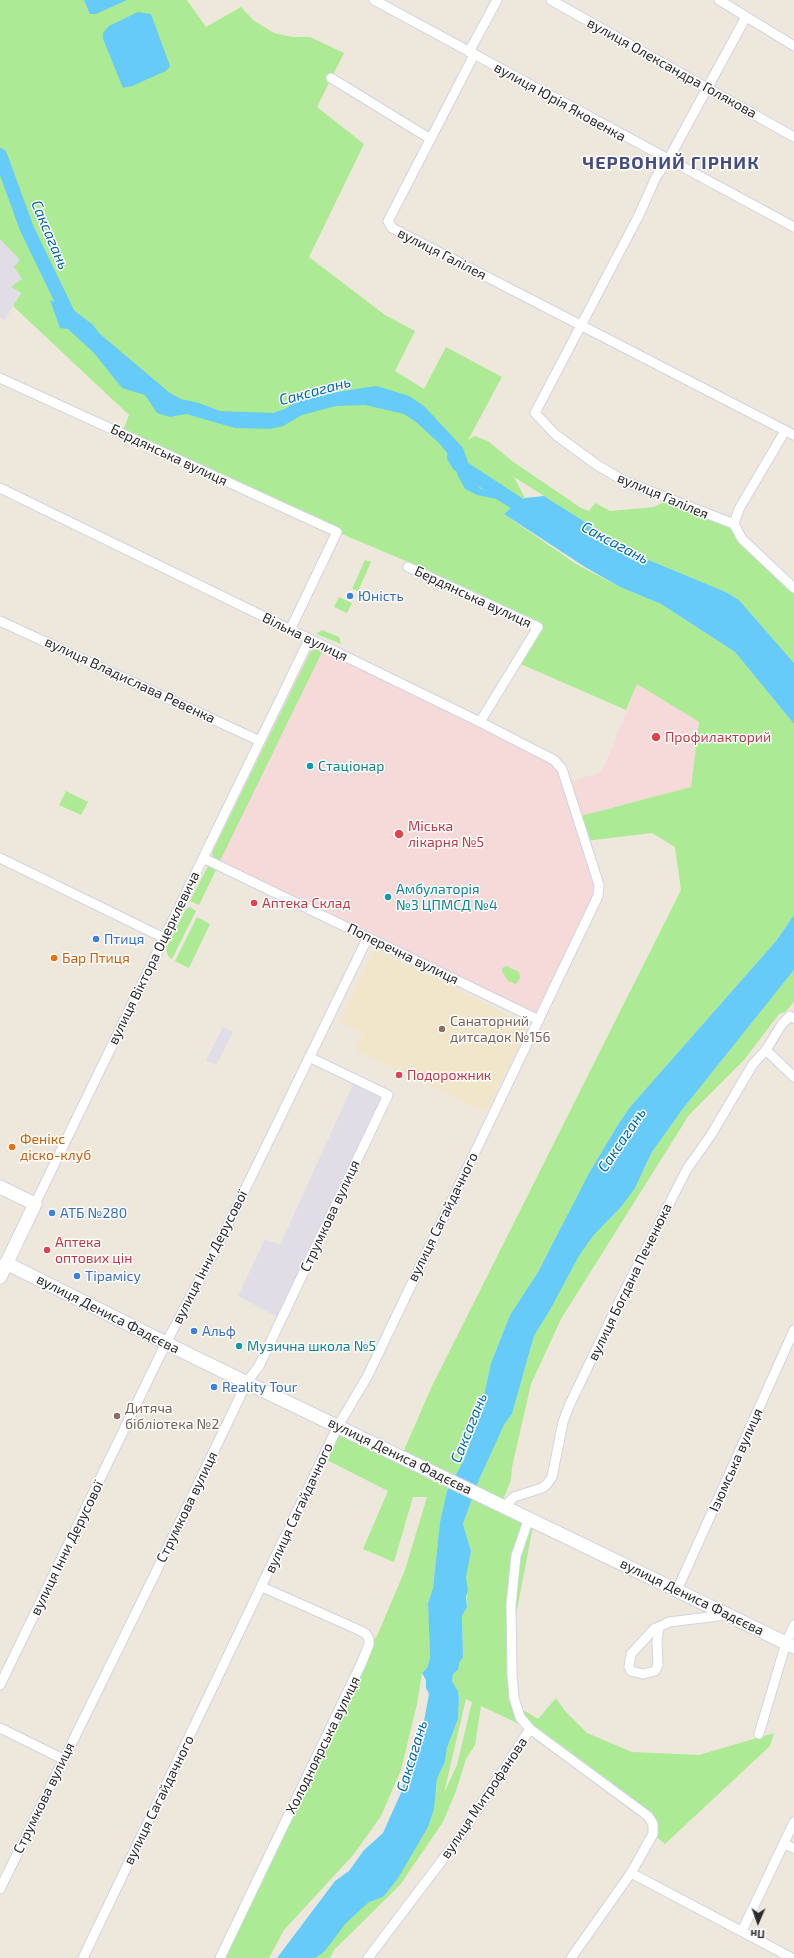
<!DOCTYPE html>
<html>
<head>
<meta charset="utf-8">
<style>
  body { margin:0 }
  #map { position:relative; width:794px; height:1958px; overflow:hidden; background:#eee7dc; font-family:"Exo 2",sans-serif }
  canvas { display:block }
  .north { position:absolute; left:738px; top:1902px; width:40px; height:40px; -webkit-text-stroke:3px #fff; paint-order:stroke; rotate:182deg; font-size:11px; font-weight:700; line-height:16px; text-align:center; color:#2b2b2b }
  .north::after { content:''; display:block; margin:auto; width:14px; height:18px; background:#2b2b2b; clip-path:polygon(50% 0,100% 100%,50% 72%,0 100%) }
</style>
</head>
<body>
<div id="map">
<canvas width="794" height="1958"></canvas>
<div class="north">Пн</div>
</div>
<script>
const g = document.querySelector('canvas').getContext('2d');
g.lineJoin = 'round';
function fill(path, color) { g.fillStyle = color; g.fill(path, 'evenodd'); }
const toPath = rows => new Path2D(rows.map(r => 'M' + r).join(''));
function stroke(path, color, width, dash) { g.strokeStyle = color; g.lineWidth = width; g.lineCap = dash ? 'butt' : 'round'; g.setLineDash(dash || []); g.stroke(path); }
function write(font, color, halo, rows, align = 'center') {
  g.font = font + ' "Exo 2",sans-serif'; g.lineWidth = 3; g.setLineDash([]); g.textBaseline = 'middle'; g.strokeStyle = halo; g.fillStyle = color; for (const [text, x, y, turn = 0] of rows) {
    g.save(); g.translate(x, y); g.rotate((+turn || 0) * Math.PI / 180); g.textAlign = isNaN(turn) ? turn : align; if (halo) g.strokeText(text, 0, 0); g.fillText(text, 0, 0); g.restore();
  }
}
fill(toPath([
  [0,239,21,260,23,279,12,287,20,293,5,320,0,318],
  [223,1027,233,1032,216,1065,206,1060],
  [355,1080,388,1095,281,1319,238,1296,265,1239,280,1245]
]), '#e0dde6');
fill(toPath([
  [376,950,529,1025,486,1112,356,1050,364,1033,340,1022,373,952]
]), '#f1e6ca');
fill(toPath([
  [309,640,554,760,567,783,601,772,606,763,637,684,699,722,691,787,577,817,599,885,539,1020,203,858]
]), '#f6d9d9');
fill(toPath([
  [0,0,187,0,206,27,241,7,253,20,274,33,292,37,310,37,344,53,317,107,364,144,309,257,385,315,415,331,395,371,424,389,446,347,502,377,468,440,475,436,488,441,512,461,581,508,589,511,595,503,610,511,654,507,669,499,727,522,794,588,794,663,739,600,726,592,639,556,514,477,525,498,504,514,576,564,620,587,661,604,735,652,794,724,794,915,776,941,630,1107,619,1123,589,1173,538,1272,510,1315,491,1363,480,1414,464,1460,447,1491,440,1522,433,1588,428,1603,430,1658,427,1668,422,1673,417,1704,401,1770,381,1816,354,1854,284,1930,269,1958,220,1958,369,1644,377,1636,405,1570,427,1497,413,1497,394,1562,363,1549,388,1491,323,1458,338,1426,401,1457,432,1386,681,890,675,847,652,833,585,841,577,817,691,787,699,722,637,684,626,710,516,662,541,623,406,561,337,532,122,433,129,415,13,306,21,293,11,287,22,279,14,267,20,260,0,239],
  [365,560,371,562,358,591,352,589],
  [339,597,352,603,347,613,334,607],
  [322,630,339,637,341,644,316,634],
  [317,649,322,652,220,861,214,858,212,853,311,651],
  [66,791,88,802,81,815,59,805],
  [209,864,217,868,199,905,190,901],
  [190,907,196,911,172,959,168,956,166,949,186,909],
  [197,917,210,924,189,968,175,961],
  [507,966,519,972,520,978,516,984,508,981,502,971,502,968],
  [794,970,794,1002,785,1012,779,1014,744,1060,689,1115,561,1319,531,1384,512,1467,511,1480,501,1505,534,1521,508,1657,512,1703,538,1719,556,1698,565,1711,587,1733,632,1752,699,1755,774,1733,770,1746,665,1844,653,1834,653,1824,530,1729,481,1706,475,1745,466,1759,456,1791,443,1822,400,1885,334,1950,330,1958,315,1958,325,1950,436,1793,437,1779,445,1762,447,1748,458,1719,459,1699,458,1691,452,1681,453,1674,458,1670,460,1661,463,1658,462,1616,467,1607,466,1578,471,1551,463,1524,479,1480,504,1425,512,1414,534,1336,550,1310,579,1256,593,1236,621,1207,645,1168,652,1152,682,1110],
  [466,1699,472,1702,457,1765,444,1793],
  [403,1867,397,1880,383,1897,373,1900]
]), '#adea94');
fill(toPath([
  [84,0,127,0,96,14,90,14],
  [138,12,151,14,170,66,166,71,132,86,123,88,103,39,103,33,109,26],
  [50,300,72,309,92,324,100,334,170,393,181,399,199,403,220,411,273,413,287,408,295,401,308,397,368,387,377,386,409,396,424,406,463,448,468,462,468,477,481,489,521,501,525,498,544,496,639,556,726,592,739,600,794,663,794,724,735,652,661,604,620,587,585,567,504,514,511,508,496,499,477,495,465,489,458,476,454,462,440,444,416,422,404,414,365,405,336,406,302,415,283,426,270,429,235,428,186,414,170,417,157,413,145,395,122,388,94,353,68,329,60,328],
  [794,915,794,970,682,1110,652,1152,635,1188,621,1207,593,1236,579,1256,550,1310,534,1336,512,1414,504,1425,479,1480,463,1524,471,1551,466,1578,468,1590,466,1597,467,1607,462,1616,463,1658,460,1661,458,1670,453,1674,452,1681,458,1691,459,1699,458,1719,447,1748,445,1762,437,1779,434,1809,428,1827,397,1880,383,1897,369,1902,346,1923,324,1952,315,1958,277,1958,335,1881,349,1871,364,1850,383,1833,400,1795,410,1764,419,1749,429,1694,426,1688,426,1680,422,1673,427,1668,430,1658,428,1603,433,1588,440,1522,447,1491,464,1460,480,1414,491,1363,510,1315,538,1272,589,1173,619,1123,630,1107,776,941]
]), '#66cbf9');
stroke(toPath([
  [0,155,27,229,72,322],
  [454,457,459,465,526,509]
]), '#66cbf9', 14);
const street = toPath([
  [374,0,794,227],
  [551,0,794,137],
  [719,0,794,46],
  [469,52,497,0],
  [474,55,388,221,392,228,794,435],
  [331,78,429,138],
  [0,378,337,532,290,630],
  [0,488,480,722,554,760,562,769,599,885,598,896,367,1377,338,1426,83,1958],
  [734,524,626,482,597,465,556,435,535,413,639,215,656,177,668,160,746,17],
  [734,524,739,509,785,431],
  [734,524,742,539,794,588],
  [408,567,538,627,480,722],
  [0,621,260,741],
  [0,858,164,938],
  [203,858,539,1020],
  [766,1050,782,1024,790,1016,794,1018],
  [35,1204,309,640],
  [504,1507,514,1497,542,1488,547,1484,552,1477,563,1422,569,1406,620,1300,687,1169,711,1135,753,1064,766,1050,794,1077],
  [529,1518,516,1556,511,1605,512,1674,514,1698,520,1717,530,1729],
  [677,1590,794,1330],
  [659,1627,657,1642,658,1665,655,1671,643,1674,631,1671,629,1667,631,1654,654,1629,659,1627,669,1622,726,1615],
  [0,1685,166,1343,219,1243,368,937],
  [0,1728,63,1759],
  [759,1734,786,1643,794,1625],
  [784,1844,794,1848],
  [0,1889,154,1576,247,1382,259,1366,388,1095,309,1057],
  [742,1931,794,1822],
  [220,1958,362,1662,369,1644,369,1639,366,1634,359,1630,262,1587],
  [368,1958,459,1838,530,1729,648,1816,653,1824,653,1834,631,1873],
  [571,1958,631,1873,792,1958]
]);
const secondary = toPath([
  [0,1187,35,1204,0,1277],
  [6,1263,200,1360,794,1647]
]);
stroke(street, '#d1d4e5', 11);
stroke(secondary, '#d1d4e5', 15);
stroke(street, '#fff', 9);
stroke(secondary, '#fff', 13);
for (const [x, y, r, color] of [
  [350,596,4,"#3f7fe0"],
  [656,737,5,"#e0444e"],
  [310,766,4,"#0f9aa8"],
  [399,834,5,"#e0444e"],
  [388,897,4,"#0f9aa8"],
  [254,903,4,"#e0444e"],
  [96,939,4,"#3f7fe0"],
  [54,958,4,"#e8710a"],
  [442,1029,4,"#8d6e63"],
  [399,1075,4,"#e0444e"],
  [12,1147,4,"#e8710a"],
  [52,1213,4,"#3f7fe0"],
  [47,1250,4,"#e0444e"],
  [77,1276,4,"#3f7fe0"],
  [194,1331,4,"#3f7fe0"],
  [239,1346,4,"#0f9aa8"],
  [214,1387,4,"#3f7fe0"],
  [117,1416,4,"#8d6e63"]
]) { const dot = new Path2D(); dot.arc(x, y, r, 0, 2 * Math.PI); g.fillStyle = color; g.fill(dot); stroke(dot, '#fff', 1.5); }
write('14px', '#2b2b2b', '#fff', [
  ["вулиця Олександра Голякова",672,68,29],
  ["вулиця Юрія Яковенка",560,102,29],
  ["вулиця Галілея",442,254,27],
  ["Бердянська вулиця",169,455,25],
  ["вулиця Галілея",663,496,23],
  ["Бердянська вулиця",473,597,25],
  ["Вільна вулиця",305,637,26],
  ["вулиця Владислава Ревенка",130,680,25],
  ["Поперечна вулиця",403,954,26],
  ["вулиця Віктора Оцерклевича",154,958,-64],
  ["Струмкова вулиця",330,1216,-65],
  ["вулиця Сагайдачного",443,1217,-64],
  ["вулиця Інни Дерусової",210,1257,-63],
  ["вулиця Богдана Печенюка",630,1282,-64],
  ["вулиця Дениса Фадєєва",108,1314,27],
  ["вулиця Дениса Фадєєва",400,1456,26],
  ["Ізюмська вулиця",736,1460,-66],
  ["Струмкова вулиця",187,1507,-64],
  ["вулиця Сагайдачного",299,1508,-65],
  ["вулиця Інни Дерусової",67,1548,-64],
  ["вулиця Дениса Фадєєва",692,1597,26],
  ["Холодноярська вулиця",323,1745,-64],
  ["Струмкова вулиця",44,1798,-64],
  ["вулиця Митрофанова",484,1798,-56],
  ["вулиця Сагайдачного",159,1800,-64]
]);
write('14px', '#366cbe', '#fff', [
  ["Юність",358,596],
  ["Птиця",104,939],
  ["АТБ №280",60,1213],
  ["Тірамісу",85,1276],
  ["Альф",202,1331],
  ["Reality Tour",222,1387]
], 'left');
write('14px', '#be3a42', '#fff', [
  ["Профилакторий",665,737],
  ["Міська",408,826],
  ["лікарня №5",408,842],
  ["Аптека Склад",262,903],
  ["Подорожник",407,1075],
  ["Аптека",55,1242],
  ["оптових цін",55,1258]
], 'left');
write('14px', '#0d838f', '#fff', [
  ["Стаціонар",318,766],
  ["Амбулаторія",396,889],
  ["№3 ЦПМСД №4",396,905],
  ["Музична школа №5",247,1346]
], 'left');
write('14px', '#c56008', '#fff', [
  ["Бар Птиця",62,958],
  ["Фенікс",20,1139],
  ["діско-клуб",20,1155]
], 'left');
write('14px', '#785e54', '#fff', [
  ["Санаторний",450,1021],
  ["дитсадок №156",450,1037],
  ["Дитяча",125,1408],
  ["бібліотека №2",125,1424]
], 'left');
write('italic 15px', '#0167a9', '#fff', [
  ["Саксагань",50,235,67],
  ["Саксагань",315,391,-15],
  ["Саксагань",615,543,28],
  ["Саксагань",622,1140,-56],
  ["Саксагань",469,1428,-68],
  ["Саксагань",412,1756,-73]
]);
g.letterSpacing = '1px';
write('bold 18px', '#474e80', '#fff', [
  ["ЧЕРВОНИЙ ГІРНИК",671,163]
]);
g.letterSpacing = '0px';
</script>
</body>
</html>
